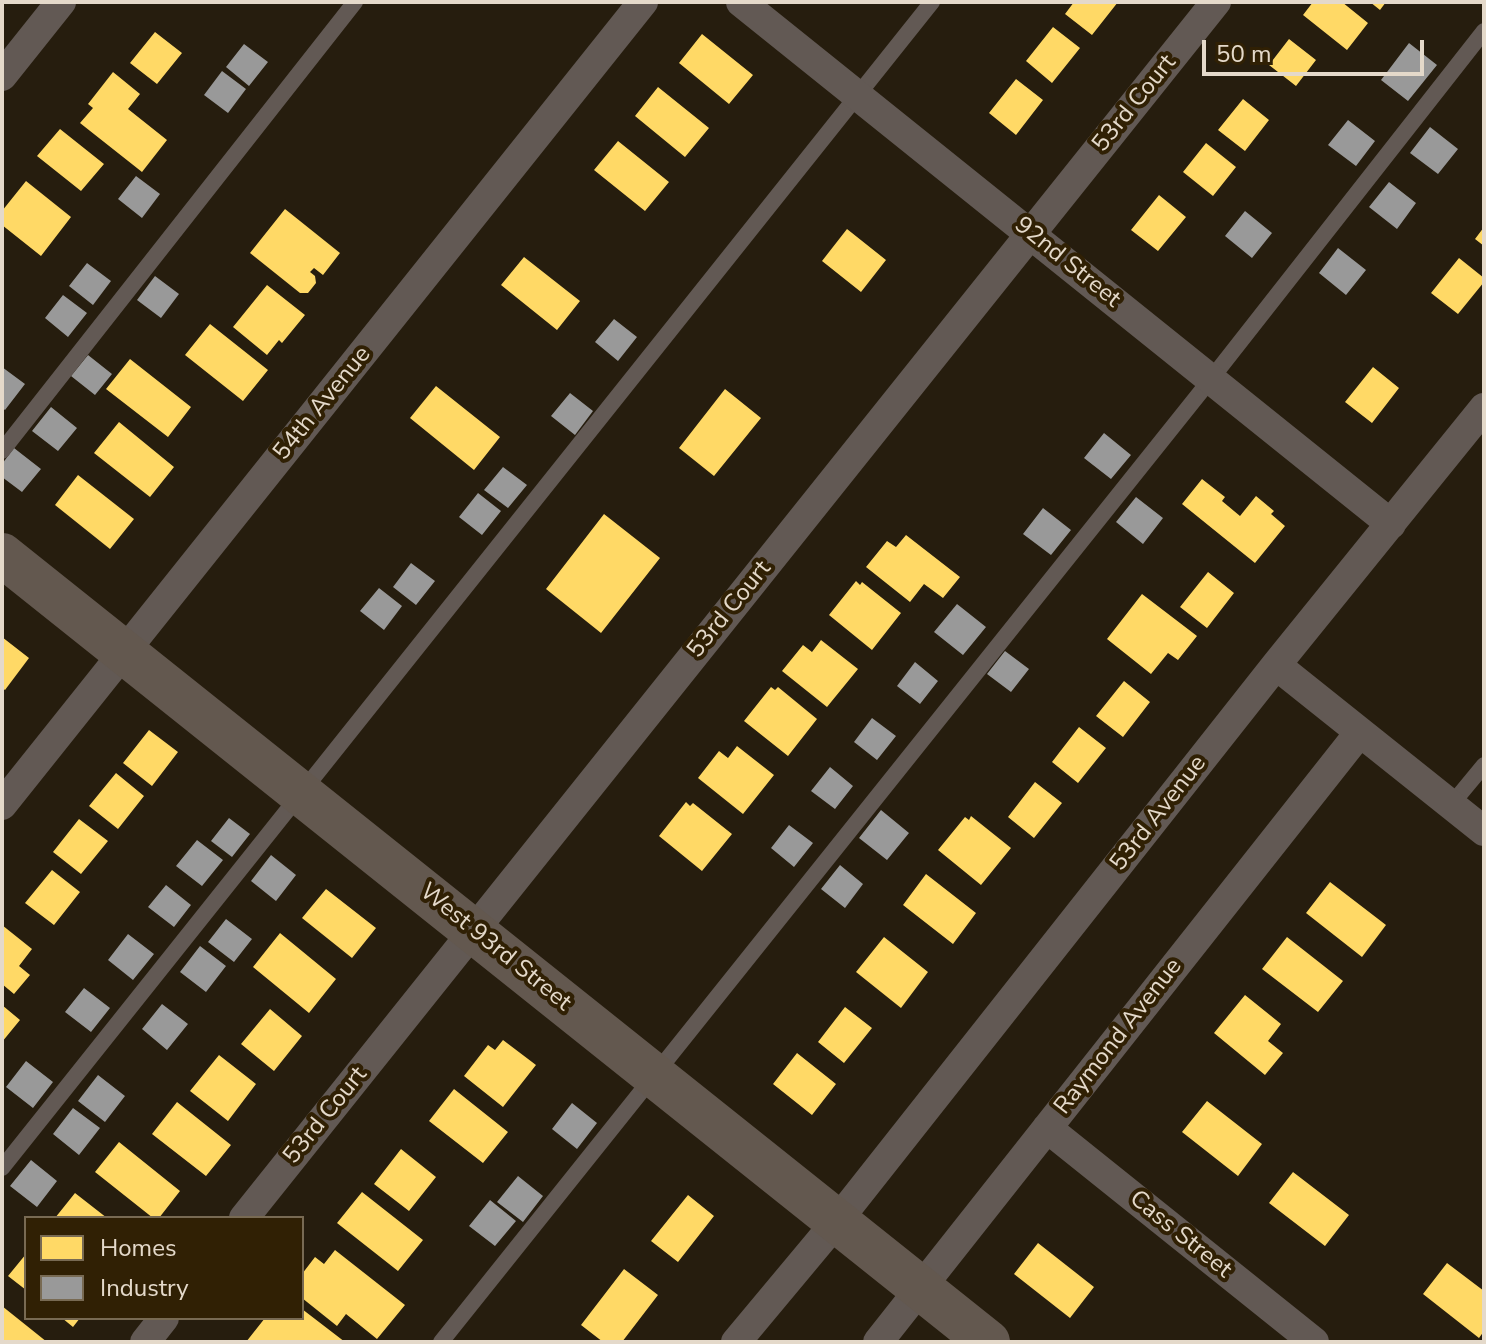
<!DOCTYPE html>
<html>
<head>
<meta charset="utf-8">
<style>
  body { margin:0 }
  #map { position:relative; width:1486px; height:1344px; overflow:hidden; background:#261d0e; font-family:"Nunito Sans",sans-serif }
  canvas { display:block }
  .frame { position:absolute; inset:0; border:4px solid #e4d9ca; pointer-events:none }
  .legend { position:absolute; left:24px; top:1216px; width:280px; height:104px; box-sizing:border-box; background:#302004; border:2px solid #786a53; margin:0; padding:10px 14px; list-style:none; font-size:24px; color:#e4d9ca }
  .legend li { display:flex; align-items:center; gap:16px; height:40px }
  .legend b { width:40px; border:2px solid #786a53 }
  .scale { position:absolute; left:1202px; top:40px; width:222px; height:36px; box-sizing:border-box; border:4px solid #e4d9ca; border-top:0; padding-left:10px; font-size:24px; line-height:28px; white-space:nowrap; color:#e4d9ca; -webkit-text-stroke:6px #302004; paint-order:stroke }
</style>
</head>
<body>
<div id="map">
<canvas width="1486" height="1344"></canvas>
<div class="frame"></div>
<ul class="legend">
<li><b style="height:22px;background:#ffd966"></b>Homes</li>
<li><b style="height:22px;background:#999"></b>Industry</li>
</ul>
<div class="scale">50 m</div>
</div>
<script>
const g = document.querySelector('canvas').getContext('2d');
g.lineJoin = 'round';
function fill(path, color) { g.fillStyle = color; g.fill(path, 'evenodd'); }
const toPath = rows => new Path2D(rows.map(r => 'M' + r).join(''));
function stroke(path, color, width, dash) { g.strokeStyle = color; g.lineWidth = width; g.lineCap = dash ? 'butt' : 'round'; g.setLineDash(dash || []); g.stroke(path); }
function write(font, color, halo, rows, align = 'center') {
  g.font = font + ' "Nunito Sans",sans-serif'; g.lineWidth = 8; g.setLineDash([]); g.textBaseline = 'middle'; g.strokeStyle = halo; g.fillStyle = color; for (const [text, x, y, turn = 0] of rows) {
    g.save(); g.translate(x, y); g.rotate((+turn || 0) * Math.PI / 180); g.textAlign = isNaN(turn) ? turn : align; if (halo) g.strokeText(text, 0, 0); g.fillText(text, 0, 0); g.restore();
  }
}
fill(toPath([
  [1074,2,1118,2,1092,35,1065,14],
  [1313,2,1342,2,1368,23,1347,50,1303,15],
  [1370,2,1386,2,1380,10],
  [1053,27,1080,48,1052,83,1026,61],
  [155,32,182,53,157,84,130,63],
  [702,34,753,75,729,104,679,63],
  [1289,39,1316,60,1296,86,1269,65],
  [113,72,140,94,128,109,167,140,142,172,80,123,93,108,88,104],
  [1016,79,1043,100,1016,135,989,113],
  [658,87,709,128,685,157,635,116],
  [1243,99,1269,120,1245,151,1218,130],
  [60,129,104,164,81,191,37,156],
  [618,141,669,182,645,211,594,170],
  [1206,143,1236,167,1213,196,1183,172],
  [26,181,71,217,41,256,2,225,2,211],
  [1159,195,1186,217,1158,251,1131,230],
  [285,209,340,253,323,275,314,268,310,272,315,276,316,283,308,293,300,293,250,253],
  [1484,227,1484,246,1475,239],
  [847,229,886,260,861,292,822,261],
  [524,257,580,301,557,330,501,285],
  [1459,258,1484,278,1484,282,1458,314,1431,293],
  [267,285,305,315,282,343,279,340,267,355,233,327],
  [210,324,268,370,243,401,185,355],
  [130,359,191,407,168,437,106,389],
  [1373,367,1399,388,1372,423,1345,402],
  [436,386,500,437,474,470,410,418],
  [725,389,761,418,714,476,679,448],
  [119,422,174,467,150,497,94,453],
  [78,475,134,519,110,549,55,505],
  [1202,479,1225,497,1222,501,1240,516,1256,496,1274,511,1271,514,1285,526,1255,563,1182,504],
  [604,514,660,558,601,633,546,589],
  [906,535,960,577,943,598,924,584,910,602,866,567,887,541,896,547],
  [1208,572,1234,593,1207,628,1180,607],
  [856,581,860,585,862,582,901,613,872,650,829,615],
  [1142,594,1197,636,1178,660,1168,653,1151,674,1107,639],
  [2,637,29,658,5,690,2,688],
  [821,640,858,669,827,707,782,671,803,645,812,652],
  [1124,681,1150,702,1123,737,1096,716],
  [771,687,775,690,778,687,817,719,788,756,744,721],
  [1079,727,1106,748,1078,783,1052,762],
  [149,730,178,752,152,786,123,763],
  [737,746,774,775,743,814,698,778,719,751,728,758],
  [116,773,144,796,118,829,89,806],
  [1035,782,1062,803,1034,838,1008,817],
  [686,802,690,806,693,803,732,834,702,871,659,836],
  [971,816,1011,848,981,885,938,850,965,817,969,820],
  [79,819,108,841,81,874,53,852],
  [52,870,80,892,54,925,25,903],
  [926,874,976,913,953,944,903,905],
  [1330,882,1386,925,1362,957,1306,913],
  [326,889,376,928,352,958,302,918],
  [2,925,32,949,19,966,30,975,14,994,2,984],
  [280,933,336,979,309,1013,253,967],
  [884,937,928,972,901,1008,856,972],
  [1287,937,1343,981,1318,1012,1262,969],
  [1245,995,1281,1024,1268,1041,1283,1053,1265,1075,1214,1033],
  [2,1005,20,1020,2,1042],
  [845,1007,872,1028,844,1063,818,1042],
  [270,1009,302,1036,274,1071,241,1044],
  [503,1040,536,1065,503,1107,464,1076,488,1045,495,1050],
  [797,1053,836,1084,812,1115,773,1084],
  [219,1055,256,1084,228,1121,190,1091],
  [454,1089,508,1132,483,1163,429,1121],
  [1207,1101,1262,1144,1238,1176,1182,1132],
  [177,1102,231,1145,206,1176,152,1134],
  [119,1142,180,1191,159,1218,153,1218,95,1172],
  [401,1149,436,1177,409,1211,374,1184],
  [1293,1172,1349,1215,1325,1246,1269,1203],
  [362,1192,423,1240,398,1271,337,1223],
  [75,1193,107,1218,55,1218],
  [688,1195,714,1216,678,1262,651,1241],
  [1038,1243,1094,1287,1070,1318,1014,1274],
  [335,1250,405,1305,377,1339,346,1314,337,1326,302,1298,302,1274,315,1257,324,1264],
  [26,1254,26,1290,8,1276],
  [1447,1263,1484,1291,1484,1331,1479,1338,1423,1294],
  [624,1269,658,1295,622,1342,603,1342,581,1325],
  [2,1306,47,1342,2,1342],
  [302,1309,345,1342,246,1342,265,1318,302,1318],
  [62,1318,80,1318,73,1327]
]), '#ffd966');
fill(toPath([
  [1409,43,1437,65,1408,101,1381,80],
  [244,44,268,62,249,86,226,67],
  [222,71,246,89,228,113,204,95],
  [1348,120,1375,141,1356,166,1328,145],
  [1430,127,1458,149,1438,174,1410,153],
  [136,176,160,194,142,218,118,199],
  [1389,182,1416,203,1397,229,1369,207],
  [1245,211,1272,233,1252,258,1225,236],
  [1338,248,1366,270,1346,295,1319,273],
  [87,263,111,281,93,305,69,286],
  [155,276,179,294,161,318,137,300],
  [63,295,87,313,68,337,45,318],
  [614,319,637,337,618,361,595,342],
  [88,355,112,374,95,395,71,376],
  [2,367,25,384,5,410,2,408],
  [570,393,593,411,575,435,551,416],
  [51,407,77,428,58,451,32,431],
  [1104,433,1131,455,1111,479,1084,458],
  [14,448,41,469,22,492,2,477,2,464],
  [503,467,527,485,508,508,484,490],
  [478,493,501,511,482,535,459,517],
  [1136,497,1163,518,1143,544,1116,522],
  [1043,508,1071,530,1051,555,1023,534],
  [411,563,435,581,416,605,393,587],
  [379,588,402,606,384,630,360,611],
  [957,604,986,627,963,655,934,632],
  [1005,651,1029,669,1011,692,987,674],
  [915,662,938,681,920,704,897,686],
  [872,718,896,736,877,760,854,742],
  [830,767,853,786,835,809,811,791],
  [881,810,909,833,887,860,859,838],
  [229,818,250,834,232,857,211,841],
  [789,825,813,843,794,867,771,848],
  [197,840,223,860,202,886,176,866],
  [271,855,296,875,276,901,251,881],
  [840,865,863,884,845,908,821,889],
  [166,885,191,905,174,927,148,907],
  [226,919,252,939,234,962,208,942],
  [128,934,154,954,133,980,108,960],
  [200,946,226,966,206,992,180,972],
  [84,988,110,1008,91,1032,65,1012],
  [162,1004,188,1024,167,1050,142,1029],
  [26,1061,53,1082,33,1108,6,1087],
  [98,1075,125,1096,105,1122,78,1101],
  [572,1103,597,1123,577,1149,552,1129],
  [73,1108,100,1128,79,1155,53,1134],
  [31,1160,57,1181,37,1207,10,1186],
  [518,1176,543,1196,523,1222,497,1202],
  [490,1200,516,1221,495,1246,469,1226]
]), '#999');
stroke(toPath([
  [2,451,355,2],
  [1451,805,1484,765],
  [2,1168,932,2],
  [441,1342,1211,379,1484,31]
]), '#625954', 16);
stroke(toPath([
  [741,2,1391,524],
  [2,76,61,2],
  [1276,665,1484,831],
  [2,805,643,2],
  [1047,1128,1314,1342],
  [244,1218,1216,2],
  [145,1342,164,1318],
  [736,1342,837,1221,1276,665,1484,408],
  [878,1342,1360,732]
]), '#625954', 30);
stroke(toPath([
  [2,555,988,1342]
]), '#63584f', 44);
write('24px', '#e4d9ca', '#302004', [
  ["53rd Court",1135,104,-51],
  ["92nd Street",1067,263,39],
  ["54th Avenue",323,404,-51],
  ["53rd Court",730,610,-51],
  ["53rd Avenue",1159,814,-52],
  ["West 93rd Street",495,948,39],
  ["Raymond Avenue",1119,1037,-52],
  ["53rd Court",326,1116,-51],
  ["Cass Street",1180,1235,39]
]);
</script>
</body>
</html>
